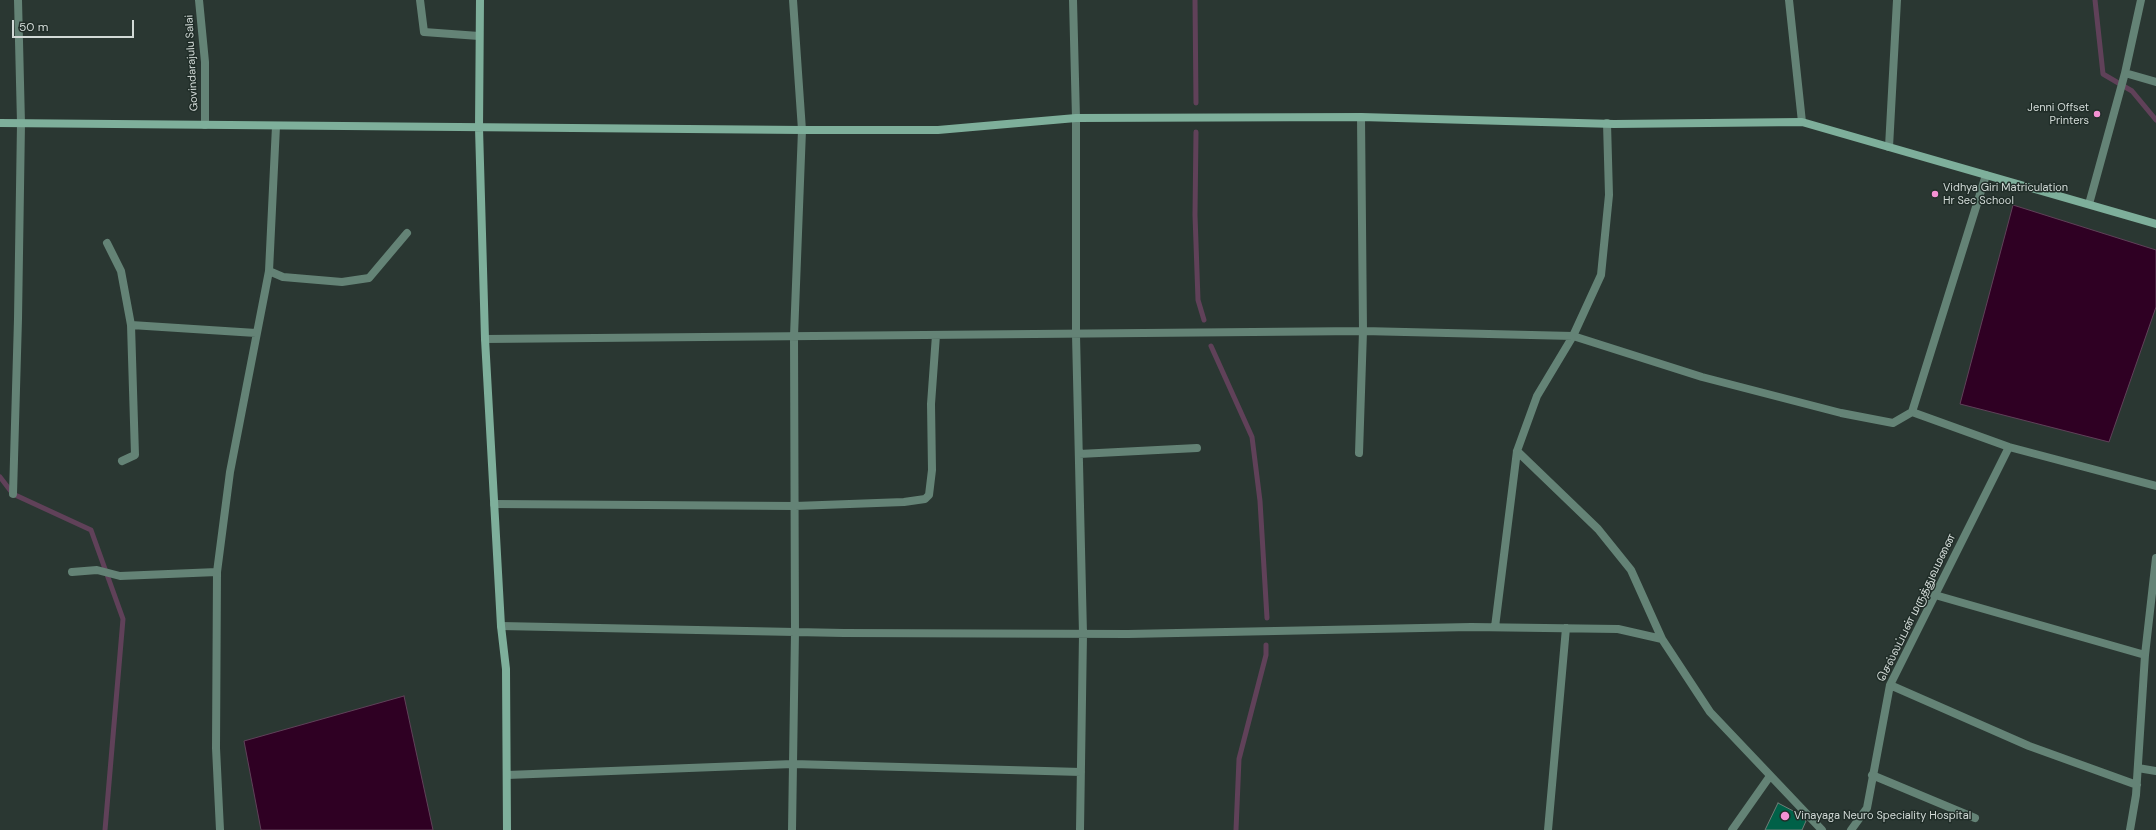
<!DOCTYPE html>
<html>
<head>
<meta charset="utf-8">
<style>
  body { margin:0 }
  #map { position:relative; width:2156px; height:830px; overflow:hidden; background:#2a3732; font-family:"DM Sans",sans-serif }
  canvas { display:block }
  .scale { position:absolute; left:12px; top:20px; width:122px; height:18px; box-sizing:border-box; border:2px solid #d2dad7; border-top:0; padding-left:5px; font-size:12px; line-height:14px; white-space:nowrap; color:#d2dad7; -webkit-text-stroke:3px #202d28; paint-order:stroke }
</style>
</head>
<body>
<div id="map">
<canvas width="2156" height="830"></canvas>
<div class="scale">50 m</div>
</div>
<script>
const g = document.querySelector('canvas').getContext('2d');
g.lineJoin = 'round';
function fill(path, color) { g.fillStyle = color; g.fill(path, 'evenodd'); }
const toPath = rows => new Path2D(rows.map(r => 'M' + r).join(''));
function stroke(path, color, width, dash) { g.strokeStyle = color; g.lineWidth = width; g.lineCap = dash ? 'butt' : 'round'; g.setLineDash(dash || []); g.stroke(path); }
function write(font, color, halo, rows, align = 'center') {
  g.font = font + ' "DM Sans","Noto Sans Tamil",sans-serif'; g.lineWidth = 3; g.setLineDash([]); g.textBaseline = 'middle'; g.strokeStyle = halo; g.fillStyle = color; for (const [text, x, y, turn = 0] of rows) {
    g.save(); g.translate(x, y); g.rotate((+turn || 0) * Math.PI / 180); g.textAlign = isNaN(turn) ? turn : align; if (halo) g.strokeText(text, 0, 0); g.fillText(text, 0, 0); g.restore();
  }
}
const water = toPath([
  [2013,205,2156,250,2156,307,2109,442,1960,404,2013,205],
  [404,696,433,830,261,830,244,741,404,696]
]);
fill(water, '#2f0023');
stroke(water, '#604159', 1);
stroke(toPath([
  [1195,0,1196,103],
  [2095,0,2103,74,2132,91,2156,120],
  [1196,132,1195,215,1198,300,1204,320],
  [1211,346,1252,437,1260,501,1267,618],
  [0,477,13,494,91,530,123,619,105,830],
  [1236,830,1239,759,1266,655,1266,645]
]), '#604159', 5);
const building = toPath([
  [1778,803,1799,814,1806,821,1802,830,1765,830,1778,803]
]);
fill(building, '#006148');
stroke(building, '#6f7e78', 1);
stroke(toPath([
  [199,0,205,62,205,125],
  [420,0,424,32,479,36],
  [1073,0,1076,118,1076,335,1083,634,1080,830],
  [1789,0,1802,122],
  [2141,0,2125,73,2156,82],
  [1889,147,1897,0],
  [2089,204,2125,73],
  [107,243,121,271,131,325,135,455,122,461],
  [269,271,283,277,342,282,369,278,407,233],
  [131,325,256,333],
  [485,339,1363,331,1573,336,1702,377,1841,413,1893,423,1912,412,1986,175],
  [1912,412,2009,447,2156,486],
  [1517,451,1598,529,1631,570,1662,639],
  [1359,453,1363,331,1361,117],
  [1079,454,1197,448],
  [13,494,18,319,21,123,18,0],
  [494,504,795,506,904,502,925,499,929,495,932,470,931,404,936,335],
  [72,572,97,570,120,576,217,572],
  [1935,595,2145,655],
  [501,626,844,633,1128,634,1471,627,1618,629,1662,639,1710,712,1822,830],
  [1495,627,1517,451,1537,396,1573,336,1601,275,1609,195,1607,123],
  [1890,685,2029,746,2137,785],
  [2138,768,2156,771],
  [507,775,793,764,1081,772],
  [1872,775,1975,818],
  [220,830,216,748,217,572,230,472,269,271,276,126],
  [792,830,795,632,794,336,802,130,793,0],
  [1548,830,1566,628],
  [1732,830,1770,776],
  [1851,830,1867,808,1890,685,2009,447],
  [2130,830,2136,795,2145,655,2156,558]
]), '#648376', 8);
stroke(toPath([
  [480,0,479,128,485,339,501,626,506,669,507,830],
  [0,123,802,130,938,130,1076,118,1361,117,1614,124,1802,122,2156,224]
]), '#7eaf9b', 8);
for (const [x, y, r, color] of [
  [2097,114,4,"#f491d3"],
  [1935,194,4,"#f491d3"],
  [1785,816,5,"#f491d3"]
]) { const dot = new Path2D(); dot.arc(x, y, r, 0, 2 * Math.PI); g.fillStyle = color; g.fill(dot); stroke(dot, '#202d28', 1.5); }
write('11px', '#d2dad7', '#202d28', [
  ["Govindarajulu Salai",192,63,-93],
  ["செல்லப்பன் மருத்துவமனை",1917,608,-64]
]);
write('11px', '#d2dad7', '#202d28', [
  ["Jenni Offset",2089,108,"right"],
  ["Printers",2089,121,"right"],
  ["Vidhya Giri Matriculation",1943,188],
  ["Hr Sec School",1943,201],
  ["Vinayaga Neuro Speciality Hospital",1794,816]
], 'left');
</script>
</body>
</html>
